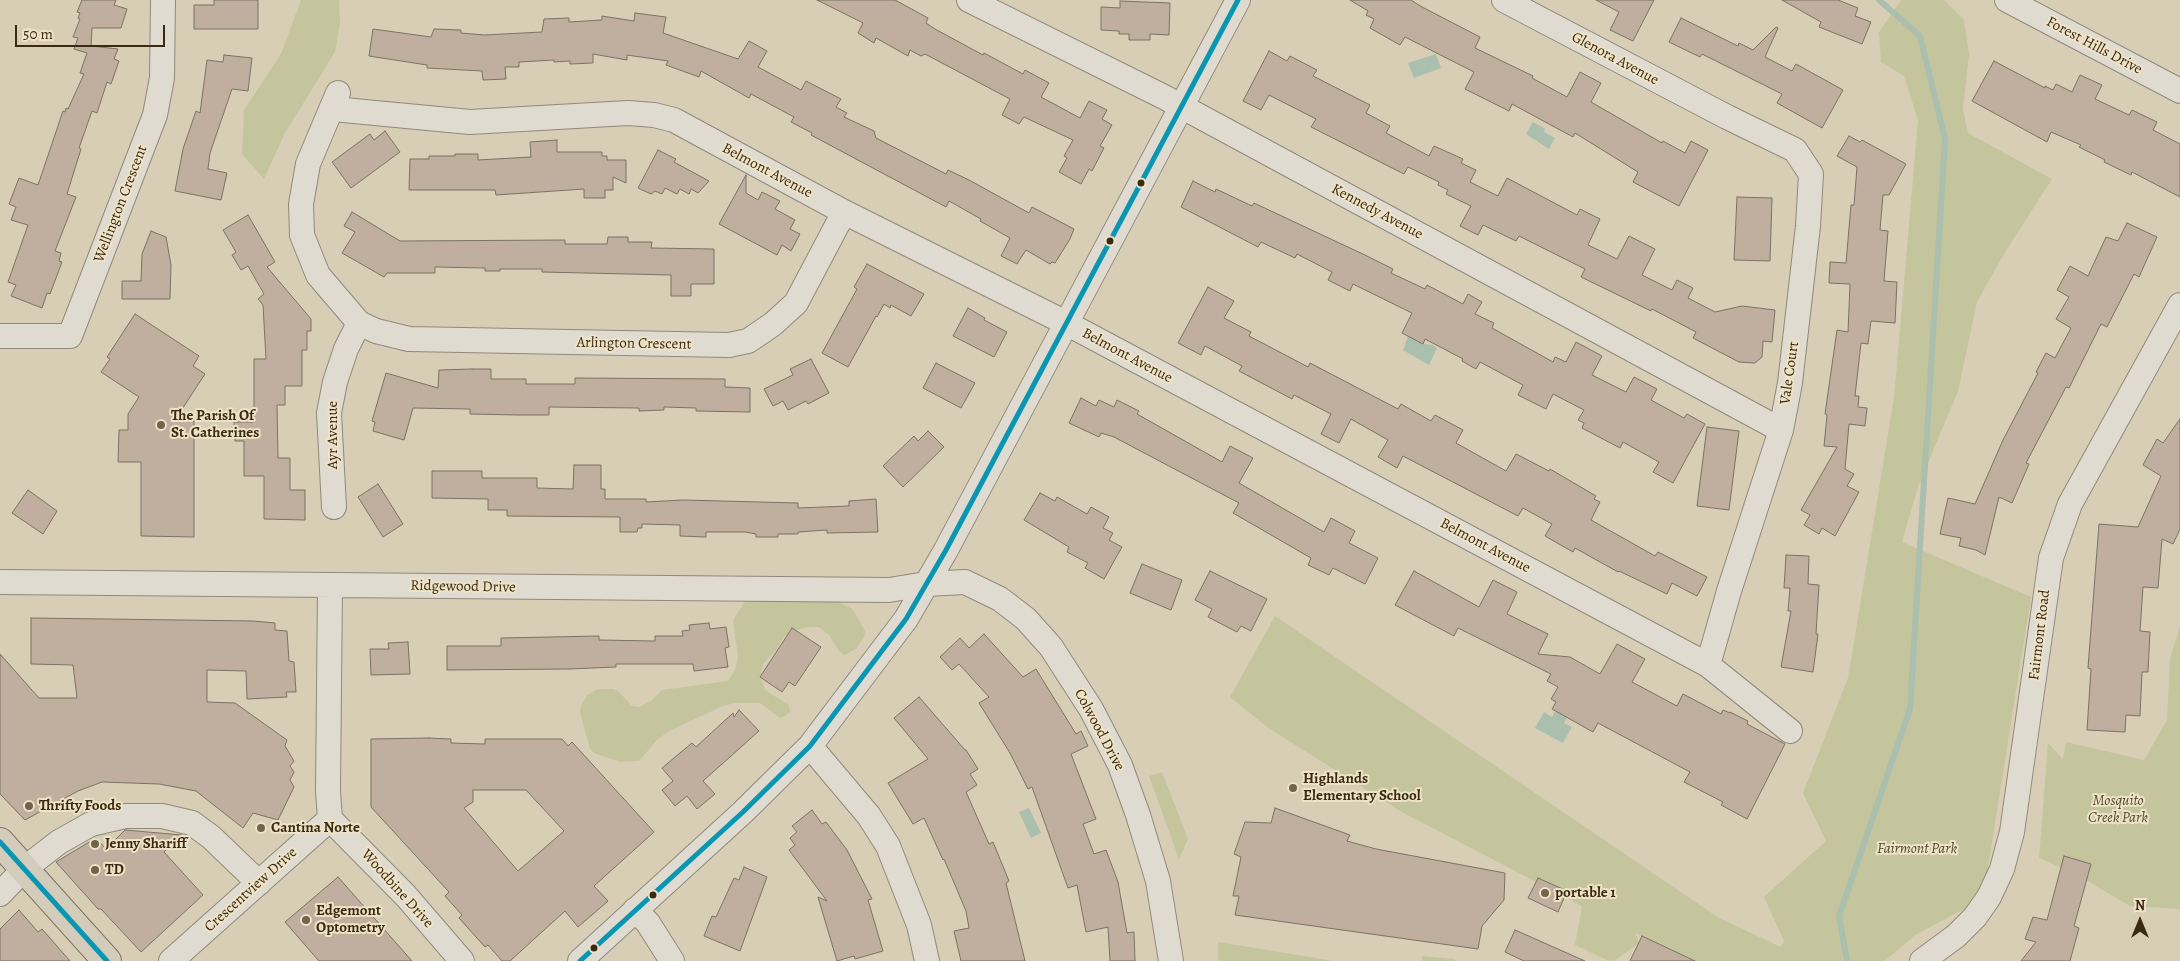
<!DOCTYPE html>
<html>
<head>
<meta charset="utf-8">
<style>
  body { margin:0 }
  #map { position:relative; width:2180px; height:961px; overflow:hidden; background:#d8ceb6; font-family:Alegreya,serif }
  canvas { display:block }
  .north { position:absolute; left:2115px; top:896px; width:50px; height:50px; -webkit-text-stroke:4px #eee3c7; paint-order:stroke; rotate:0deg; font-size:14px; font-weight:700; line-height:20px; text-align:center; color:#3b2a13 }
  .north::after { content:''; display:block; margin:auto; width:18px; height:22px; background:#3b2a13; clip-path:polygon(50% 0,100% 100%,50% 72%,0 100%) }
  .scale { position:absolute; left:15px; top:25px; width:150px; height:22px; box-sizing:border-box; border:2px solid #3b2a13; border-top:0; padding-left:6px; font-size:15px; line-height:18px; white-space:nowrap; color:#3b2a13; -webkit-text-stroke:4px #eee3c7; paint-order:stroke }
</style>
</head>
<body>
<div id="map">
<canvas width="2180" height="961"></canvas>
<div class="north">N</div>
<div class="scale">50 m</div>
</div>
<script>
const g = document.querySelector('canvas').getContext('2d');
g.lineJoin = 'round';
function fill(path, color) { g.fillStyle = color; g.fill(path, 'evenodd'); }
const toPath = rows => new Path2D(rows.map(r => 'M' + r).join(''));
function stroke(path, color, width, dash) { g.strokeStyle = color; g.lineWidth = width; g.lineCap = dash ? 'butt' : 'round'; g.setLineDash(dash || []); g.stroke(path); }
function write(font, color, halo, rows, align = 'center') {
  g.font = font + ' Alegreya,serif'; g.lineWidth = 4; g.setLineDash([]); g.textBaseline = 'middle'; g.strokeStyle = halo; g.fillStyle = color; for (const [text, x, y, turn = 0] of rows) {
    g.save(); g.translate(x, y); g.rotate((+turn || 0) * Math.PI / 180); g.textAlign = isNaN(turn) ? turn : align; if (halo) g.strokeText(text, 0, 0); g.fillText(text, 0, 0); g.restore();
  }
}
fill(toPath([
  [301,0,339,0,340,23,335,52,285,133,264,179,242,154,244,110,281,54],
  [1901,0,1944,0,1964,20,1969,54,1963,109,1968,133,2052,179,2007,249,1977,302,1958,391,1918,487,1902,542,2031,597,1983,899,1915,935,1885,961,1691,961,1635,933,1639,943,1614,961,1609,961,1575,945,1582,906,1400,811,1267,727,1230,697,1275,616,1719,918,1781,947,1784,941,1764,897,1826,841,1803,793,1848,678,1894,398,1918,120,1904,76,1881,62,1879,32],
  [746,600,833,600,851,608,855,613,865,631,864,637,856,649,844,655,839,651,829,635,819,627,807,627,788,634,783,638,777,649,763,664,760,677,766,691,789,705,790,712,785,716,780,718,760,703,735,703,723,706,669,731,658,739,639,761,620,762,594,753,590,749,580,712,581,706,587,695,598,689,613,689,618,691,632,706,639,707,651,701,662,690,728,681,735,670,738,658,733,620],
  [2180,626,2180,909,2130,906,2074,873,2039,858,2048,743,2063,759,2066,742,2144,760,2167,720,2170,659],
  [1162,772,1188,839,1179,859,1149,776],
  [1218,942,1334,961,1218,961],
  [1422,956,1455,959,1455,961,1422,961]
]), '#c4c59d');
fill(toPath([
  [1436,54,1441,68,1414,78,1408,63],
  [1533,122,1545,129,1544,132,1555,138,1549,149,1526,134],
  [1408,336,1423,344,1433,345,1437,348,1429,365,1403,350],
  [1555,711,1567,717,1564,723,1572,727,1563,743,1535,728,1544,712,1552,717],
  [1029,808,1041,833,1031,838,1019,812]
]), '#aabfad');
stroke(toPath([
  [1847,961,1839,916,1910,709,1945,139,1920,36,1879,0]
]), '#aabfad', 6);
const building = toPath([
  [82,0,116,0,114,5,127,9,121,28,92,28,91,46,118,49,114,59,119,61,111,84,107,82,97,113,92,111,79,148,81,149,67,194,76,197,55,251,61,253,59,261,62,262,50,294,47,293,42,308,11,296,16,285,8,282,28,225,11,220,16,207,9,204,19,178,38,185,63,111,65,112,66,108,68,109,84,74,80,73,87,53,74,49,78,38,73,37,80,19,78,18,80,13,77,12,82,0],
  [214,0,258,0,258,29,194,29,194,5,214,5,214,0],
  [817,0,895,0,928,18,926,23,935,29,983,55,984,53,1023,74,1025,70,1049,83,1041,97,1080,118,1089,101,1107,110,1102,119,1112,125,1100,146,1104,148,1092,171,1089,169,1081,184,1059,172,1067,158,1064,156,1073,140,1024,117,1019,124,1002,115,1010,99,925,54,921,56,910,50,908,56,876,38,874,43,858,33,863,23,817,0],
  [1350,0,1411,0,1422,7,1480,37,1475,48,1533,76,1532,78,1567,97,1580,72,1601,83,1591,102,1662,143,1663,141,1685,153,1691,141,1708,150,1679,206,1633,182,1638,172,1575,133,1573,137,1512,104,1509,111,1465,89,1474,72,1405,37,1400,45,1370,28,1374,19,1366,15,1368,11,1350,0],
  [1596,0,1654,0,1633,41,1610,30,1619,12,1596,0],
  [1782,0,1838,0,1858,8,1855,16,1871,22,1862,44,1819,27,1821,22,1782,0],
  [1120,1,1170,3,1169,35,1150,34,1150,40,1129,40,1129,34,1119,34,1119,31,1101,30,1101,7,1120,8,1120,1],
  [635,13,666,17,663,33,738,59,749,41,767,51,758,67,801,90,806,81,841,99,836,107,847,113,844,117,874,131,876,138,946,174,948,170,969,180,1029,213,1032,207,1074,229,1070,239,1055,263,1052,262,1050,264,1026,250,1017,264,1001,256,1010,238,980,221,981,219,949,201,946,207,811,135,812,133,791,122,794,117,751,94,749,98,701,71,699,77,666,65,668,61,627,55,627,60,593,54,593,63,570,64,570,61,554,62,554,60,519,62,519,67,505,67,506,79,483,80,482,71,427,68,427,65,369,56,373,29,431,37,434,29,461,30,461,33,484,35,542,32,544,19,569,18,569,22,602,20,602,16,634,21,635,13],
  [1681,18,1738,46,1739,43,1753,50,1776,27,1778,28,1765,57,1792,71,1796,64,1843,90,1822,128,1777,103,1782,94,1702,54,1700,57,1669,42,1681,18],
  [1269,51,1287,61,1290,56,1317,70,1313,76,1370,105,1366,113,1390,126,1386,133,1429,156,1434,146,1463,159,1461,163,1476,170,1470,182,1498,196,1507,178,1577,215,1580,209,1600,219,1588,245,1617,259,1629,236,1655,249,1642,275,1672,290,1677,280,1693,288,1688,298,1715,312,1742,306,1775,310,1772,342,1763,341,1762,357,1755,363,1739,362,1693,338,1696,332,1652,309,1651,311,1581,277,1585,269,1519,236,1516,241,1483,225,1478,235,1460,226,1471,206,1446,194,1448,190,1438,185,1439,182,1408,167,1404,174,1311,127,1316,119,1269,95,1261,110,1243,101,1269,51],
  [224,55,252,58,248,91,232,89,210,153,208,169,227,173,221,200,175,191,183,149,196,111,200,113,207,60,223,62,224,55],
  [1994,61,2045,88,2045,86,2053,90,2056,84,2072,92,2080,75,2102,85,2095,99,2129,115,2132,110,2157,122,2153,130,2180,144,2180,197,2132,172,2131,175,2104,162,2105,160,2079,147,2081,145,2051,132,2047,142,1972,101,1994,61],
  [385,131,400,152,351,188,332,162,370,134,374,140,385,131],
  [1849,136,1860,142,1862,140,1906,164,1889,195,1883,195,1880,230,1888,231,1884,281,1897,282,1895,323,1871,321,1868,344,1861,343,1855,396,1859,396,1858,407,1867,408,1865,426,1849,424,1845,469,1854,474,1847,486,1859,492,1835,536,1822,528,1819,534,1804,525,1810,515,1801,510,1837,447,1824,446,1827,415,1825,414,1837,330,1848,332,1850,284,1829,283,1830,262,1846,263,1851,205,1854,205,1857,167,1837,156,1849,136],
  [557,140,557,152,602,152,602,156,607,156,607,160,626,160,626,183,613,177,613,190,605,190,605,198,584,198,584,189,496,195,495,190,409,190,410,159,429,159,429,156,455,156,455,154,478,154,478,160,531,157,530,142,557,140],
  [658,150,676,159,674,162,709,181,698,193,691,189,689,194,680,189,677,194,665,188,662,194,655,191,651,194,638,188,658,150],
  [746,175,746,193,758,200,762,192,780,201,775,209,795,220,790,229,800,234,791,251,782,245,777,255,719,224,746,175],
  [1193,181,1215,192,1216,189,1252,206,1254,203,1367,256,1393,269,1391,273,1425,289,1427,285,1463,304,1468,294,1482,302,1475,314,1494,323,1492,328,1553,362,1555,357,1566,362,1576,342,1602,356,1592,375,1626,392,1634,377,1657,389,1651,400,1684,418,1687,414,1705,424,1673,483,1653,472,1659,462,1623,442,1620,448,1582,428,1584,423,1578,420,1584,410,1553,394,1546,409,1518,395,1523,385,1480,362,1476,369,1462,361,1463,359,1425,339,1423,344,1402,333,1412,313,1353,284,1350,291,1328,280,1332,272,1297,254,1295,258,1261,242,1258,247,1181,207,1193,181],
  [1737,197,1772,198,1770,261,1734,260,1737,197],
  [352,212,400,241,565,240,565,244,607,244,608,237,628,237,628,242,652,242,651,248,714,249,714,284,691,284,691,296,671,296,671,275,542,272,542,269,500,269,500,271,485,271,485,268,435,267,435,273,387,273,384,277,342,253,355,232,344,226,352,212],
  [248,215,275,262,267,267,311,319,311,331,307,331,307,350,302,350,302,386,285,386,285,405,277,405,278,458,290,458,290,490,305,490,305,520,264,519,264,476,244,476,244,441,235,441,234,422,254,422,254,359,266,359,263,305,258,299,264,294,248,266,241,270,232,255,236,252,223,230,248,215],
  [2127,223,2157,237,2139,277,2134,274,2107,327,2101,324,2069,388,2066,387,2026,463,2029,464,2012,503,1999,497,1985,555,1976,550,1959,546,1961,538,1940,534,1948,498,1975,504,2003,440,2038,373,2036,372,2046,353,2055,358,2071,328,2056,319,2069,297,2057,290,2070,266,2088,276,2106,237,2118,241,2127,223],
  [151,231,166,237,171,265,170,299,122,299,122,281,141,281,142,254,151,231],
  [867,264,924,294,911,316,891,305,890,308,884,304,877,317,876,316,848,367,822,353,857,289,854,287,867,264],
  [1208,287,1234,301,1224,318,1251,332,1249,336,1308,367,1310,363,1398,409,1401,404,1431,421,1435,415,1463,430,1456,443,1506,471,1516,454,1549,471,1550,469,1596,496,1594,499,1600,502,1591,520,1655,556,1658,552,1707,577,1697,596,1672,583,1667,594,1619,571,1618,572,1575,548,1573,552,1545,536,1552,524,1523,508,1518,516,1403,456,1397,468,1378,457,1388,440,1351,419,1339,443,1321,434,1331,414,1294,395,1292,399,1239,371,1242,366,1205,346,1201,355,1178,343,1208,287],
  [968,308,985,318,984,320,1007,332,994,357,953,336,968,308],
  [135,314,199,356,193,366,205,374,175,420,194,420,194,537,141,536,141,462,118,462,119,430,128,430,128,414,139,397,101,372,110,359,107,357,135,314],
  [811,359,829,393,808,404,806,401,788,410,783,401,773,406,764,389,793,375,790,369,811,359],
  [936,363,975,383,961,408,923,388,936,363],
  [472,369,491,369,491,379,526,379,526,384,575,384,575,378,725,379,725,387,750,388,750,412,696,411,696,408,664,407,664,410,639,411,639,408,549,407,549,415,518,415,470,414,470,409,413,408,404,440,373,431,375,422,372,421,386,373,438,388,439,370,472,369],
  [1081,398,1096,406,1099,400,1114,407,1117,400,1139,411,1137,414,1222,462,1230,446,1253,458,1239,483,1324,532,1331,518,1355,531,1349,543,1378,558,1365,584,1333,568,1329,575,1308,565,1311,558,1233,513,1239,503,1114,437,1101,433,1099,437,1069,423,1081,398],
  [2180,419,2180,529,2173,544,2162,539,2158,588,2143,587,2140,631,2150,632,2148,672,2142,672,2140,716,2126,715,2125,732,2087,730,2091,669,2088,668,2099,524,2138,527,2161,476,2143,465,2157,439,2163,443,2180,419],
  [1707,427,1739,431,1729,510,1697,506,1707,427],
  [928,431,944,447,903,487,883,466,914,436,918,441,928,431],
  [574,465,601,465,601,489,605,489,605,499,646,499,646,502,683,500,798,503,798,508,849,506,849,501,876,499,878,532,827,533,827,530,798,532,798,534,778,534,778,537,756,537,756,534,745,532,706,532,706,537,680,536,680,525,642,524,642,528,638,528,637,532,620,532,620,517,507,516,507,510,488,510,488,499,432,498,432,471,482,471,482,478,537,478,537,488,573,489,574,465],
  [378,484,403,524,383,537,358,497,378,484],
  [28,490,57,511,43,534,12,513,28,490],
  [1040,493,1055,501,1057,497,1087,514,1091,507,1109,517,1103,528,1113,533,1109,540,1122,547,1104,579,1085,568,1088,563,1067,552,1069,547,1024,520,1040,493],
  [1786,555,1809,556,1808,584,1819,585,1816,634,1818,634,1813,672,1781,667,1791,611,1788,611,1790,588,1784,588,1786,555],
  [1142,564,1182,580,1171,610,1130,593,1142,564],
  [1210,571,1267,599,1251,631,1241,626,1237,632,1208,617,1212,609,1195,600,1210,571],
  [1414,571,1479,607,1493,580,1517,592,1507,614,1548,634,1538,654,1570,657,1600,674,1617,644,1645,659,1632,682,1677,706,1683,694,1721,714,1723,710,1730,713,1730,712,1748,721,1747,724,1785,744,1747,819,1721,805,1723,802,1684,782,1690,772,1598,723,1593,732,1552,709,1556,702,1551,699,1558,687,1547,681,1551,674,1458,628,1454,636,1395,605,1414,571],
  [31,618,253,621,275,623,275,630,287,631,289,661,294,662,296,692,286,692,287,697,247,699,246,671,207,670,207,702,235,703,287,740,285,746,294,761,290,766,294,772,290,780,294,787,278,820,253,813,243,828,196,791,159,784,102,782,78,791,25,820,0,794,0,654,39,698,77,698,73,665,31,664,31,618],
  [709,623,710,629,726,627,729,647,725,648,728,667,694,671,693,664,616,664,616,667,569,669,447,670,447,646,501,646,501,638,599,636,599,640,655,641,655,636,683,636,682,631,690,630,689,625,709,623],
  [792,628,821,647,795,686,789,682,782,692,760,677,792,628],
  [984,634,1023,677,1036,669,1076,734,1081,731,1088,746,1071,754,1096,819,1083,824,1094,854,1106,850,1118,882,1127,933,1134,932,1135,961,1110,961,1108,927,1086,932,1077,885,1068,888,1032,787,1028,789,1010,753,979,703,989,697,959,664,952,670,940,657,960,638,969,648,984,634],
  [408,642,410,674,371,675,370,649,389,649,388,643,408,642],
  [919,697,965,750,966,750,978,769,970,774,977,785,966,792,989,844,993,842,1009,881,1006,883,1025,961,961,961,954,931,969,928,966,911,944,859,943,860,924,818,913,824,888,783,928,759,894,718,919,697],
  [739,710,759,731,703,781,715,794,697,809,687,796,675,806,662,790,673,781,662,768,692,743,696,747,733,713,734,717,739,710],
  [429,738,451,739,451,743,485,744,485,739,562,739,568,746,572,742,654,832,594,886,608,901,578,927,565,911,510,961,502,961,488,945,485,947,459,918,462,915,445,896,449,892,371,807,371,739,429,738],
  [473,790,526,790,564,831,518,871,464,808,473,802,473,790],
  [1275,808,1350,835,1347,841,1376,849,1505,873,1504,900,1482,926,1478,949,1235,915,1239,896,1233,896,1241,857,1234,854,1245,822,1271,823,1275,808],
  [812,810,822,824,826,822,847,850,872,899,868,900,883,951,855,959,854,956,837,961,818,897,827,901,789,850,795,845,790,838,797,832,792,826,812,810],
  [125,830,182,835,164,852,203,895,141,952,101,909,98,909,56,862,96,838,106,849,125,830],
  [2064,856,2091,864,2074,926,2079,928,2070,961,2021,961,2036,942,2025,939,2033,917,2047,920,2064,856],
  [744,867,767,877,740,951,704,936,712,916,716,917,734,878,739,880,744,867],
  [338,877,412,961,319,961,285,922,338,877],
  [1538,878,1567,891,1558,912,1528,898,1538,878],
  [19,910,38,932,42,929,70,961,0,961,0,929,19,910],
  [1515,930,1585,961,1524,961,1505,952,1515,930],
  [1642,936,1695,961,1630,961,1642,936]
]);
fill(building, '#c0ae9e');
stroke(building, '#7a7364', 1);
const minor = toPath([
  [969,0,1164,97,1781,430],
  [1504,0,1727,117,1795,150,1811,174,1808,226,1790,383,1781,430,1729,591,1708,665],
  [2007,0,2180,91],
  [333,109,470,122,628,113,654,115,674,120,844,212,1066,323,1708,665,1790,731],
  [359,323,376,331,409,339,729,345,748,341,773,324,796,303,844,212],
  [0,336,70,336,155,115,162,78,163,0],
  [334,507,329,413,335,382,346,349,359,323,318,275,302,235,301,204,308,164,338,93],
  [0,582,889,590,926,584,965,582,1000,599,1026,619,1051,647,1091,709,1120,765,1138,815,1158,881,1171,961],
  [330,586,328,791,330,819],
  [810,746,869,816,888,846,919,925,927,961],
  [330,819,406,896,462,961],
  [0,894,24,869,59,842,91,824,125,816,162,816,192,823,211,837,259,883],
  [635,910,648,923,672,961],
  [171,961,330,819],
  [580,961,743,812,810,746,906,619,946,550,1238,0],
  [1922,961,1956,936,1975,917,1989,897,2002,869,2012,832,2051,558,2070,504,2180,305]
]);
const major = toPath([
  [0,842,107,961]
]);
stroke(minor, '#918979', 26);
stroke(major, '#7a7364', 30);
stroke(minor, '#e0dbd0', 24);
stroke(major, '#d4ccbb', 28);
stroke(toPath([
  [0,842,107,961],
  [580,961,743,812,810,746,906,619,946,550,1238,0]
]), '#0996b2', 5);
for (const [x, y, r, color] of [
  [1141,183,4.5,"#3b2a13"],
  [1110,241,4.5,"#3b2a13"],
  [161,425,5,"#72634c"],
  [1293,788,5,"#72634c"],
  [29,806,5,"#72634c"],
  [261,828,5,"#72634c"],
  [95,844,5,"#72634c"],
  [95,870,5,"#72634c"],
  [1545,893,5,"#72634c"],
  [653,895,4.5,"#3b2a13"],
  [306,920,5,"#72634c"],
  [594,948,4.5,"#3b2a13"]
]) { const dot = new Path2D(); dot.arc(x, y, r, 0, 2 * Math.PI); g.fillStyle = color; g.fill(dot); stroke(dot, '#eee3c7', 2); }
write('15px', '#3b2a13', '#eee3c7', [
  ["Forest Hills Drive",2094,46,28],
  ["Glenora Avenue",1615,59,28],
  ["Belmont Avenue",767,171,28],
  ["Wellington Crescent",121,204,-69],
  ["Kennedy Avenue",1377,212,28],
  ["Arlington Crescent",634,344,1],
  ["Belmont Avenue",1127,356,28],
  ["Vale Court",1790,373,-82],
  ["Ayr Avenue",333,435,-90],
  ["Belmont Avenue",1485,546,28],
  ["Ridgewood Drive",463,587,1],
  ["Fairmont Road",2040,635,-83],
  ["Colwood Drive",1099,730,62],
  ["Woodbine Drive",397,889,48],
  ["Crescentview Drive",251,890,-42]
]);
write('bold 15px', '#3b2a13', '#eee3c7', [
  ["The Parish Of",171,416],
  ["St. Catherines",171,433],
  ["Highlands",1303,779],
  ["Elementary School",1303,796],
  ["Thrifty Foods",39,806],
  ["Cantina Norte",271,828],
  ["Jenny Shariff",105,844],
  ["TD",105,870],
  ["portable 1",1555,893],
  ["Edgemont",316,911],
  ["Optometry",316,928]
], 'left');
write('italic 15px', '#53472b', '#eee3c7', [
  ["Mosquito",2118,801],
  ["Creek Park",2118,818],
  ["Fairmont Park",1917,849]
]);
</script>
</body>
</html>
